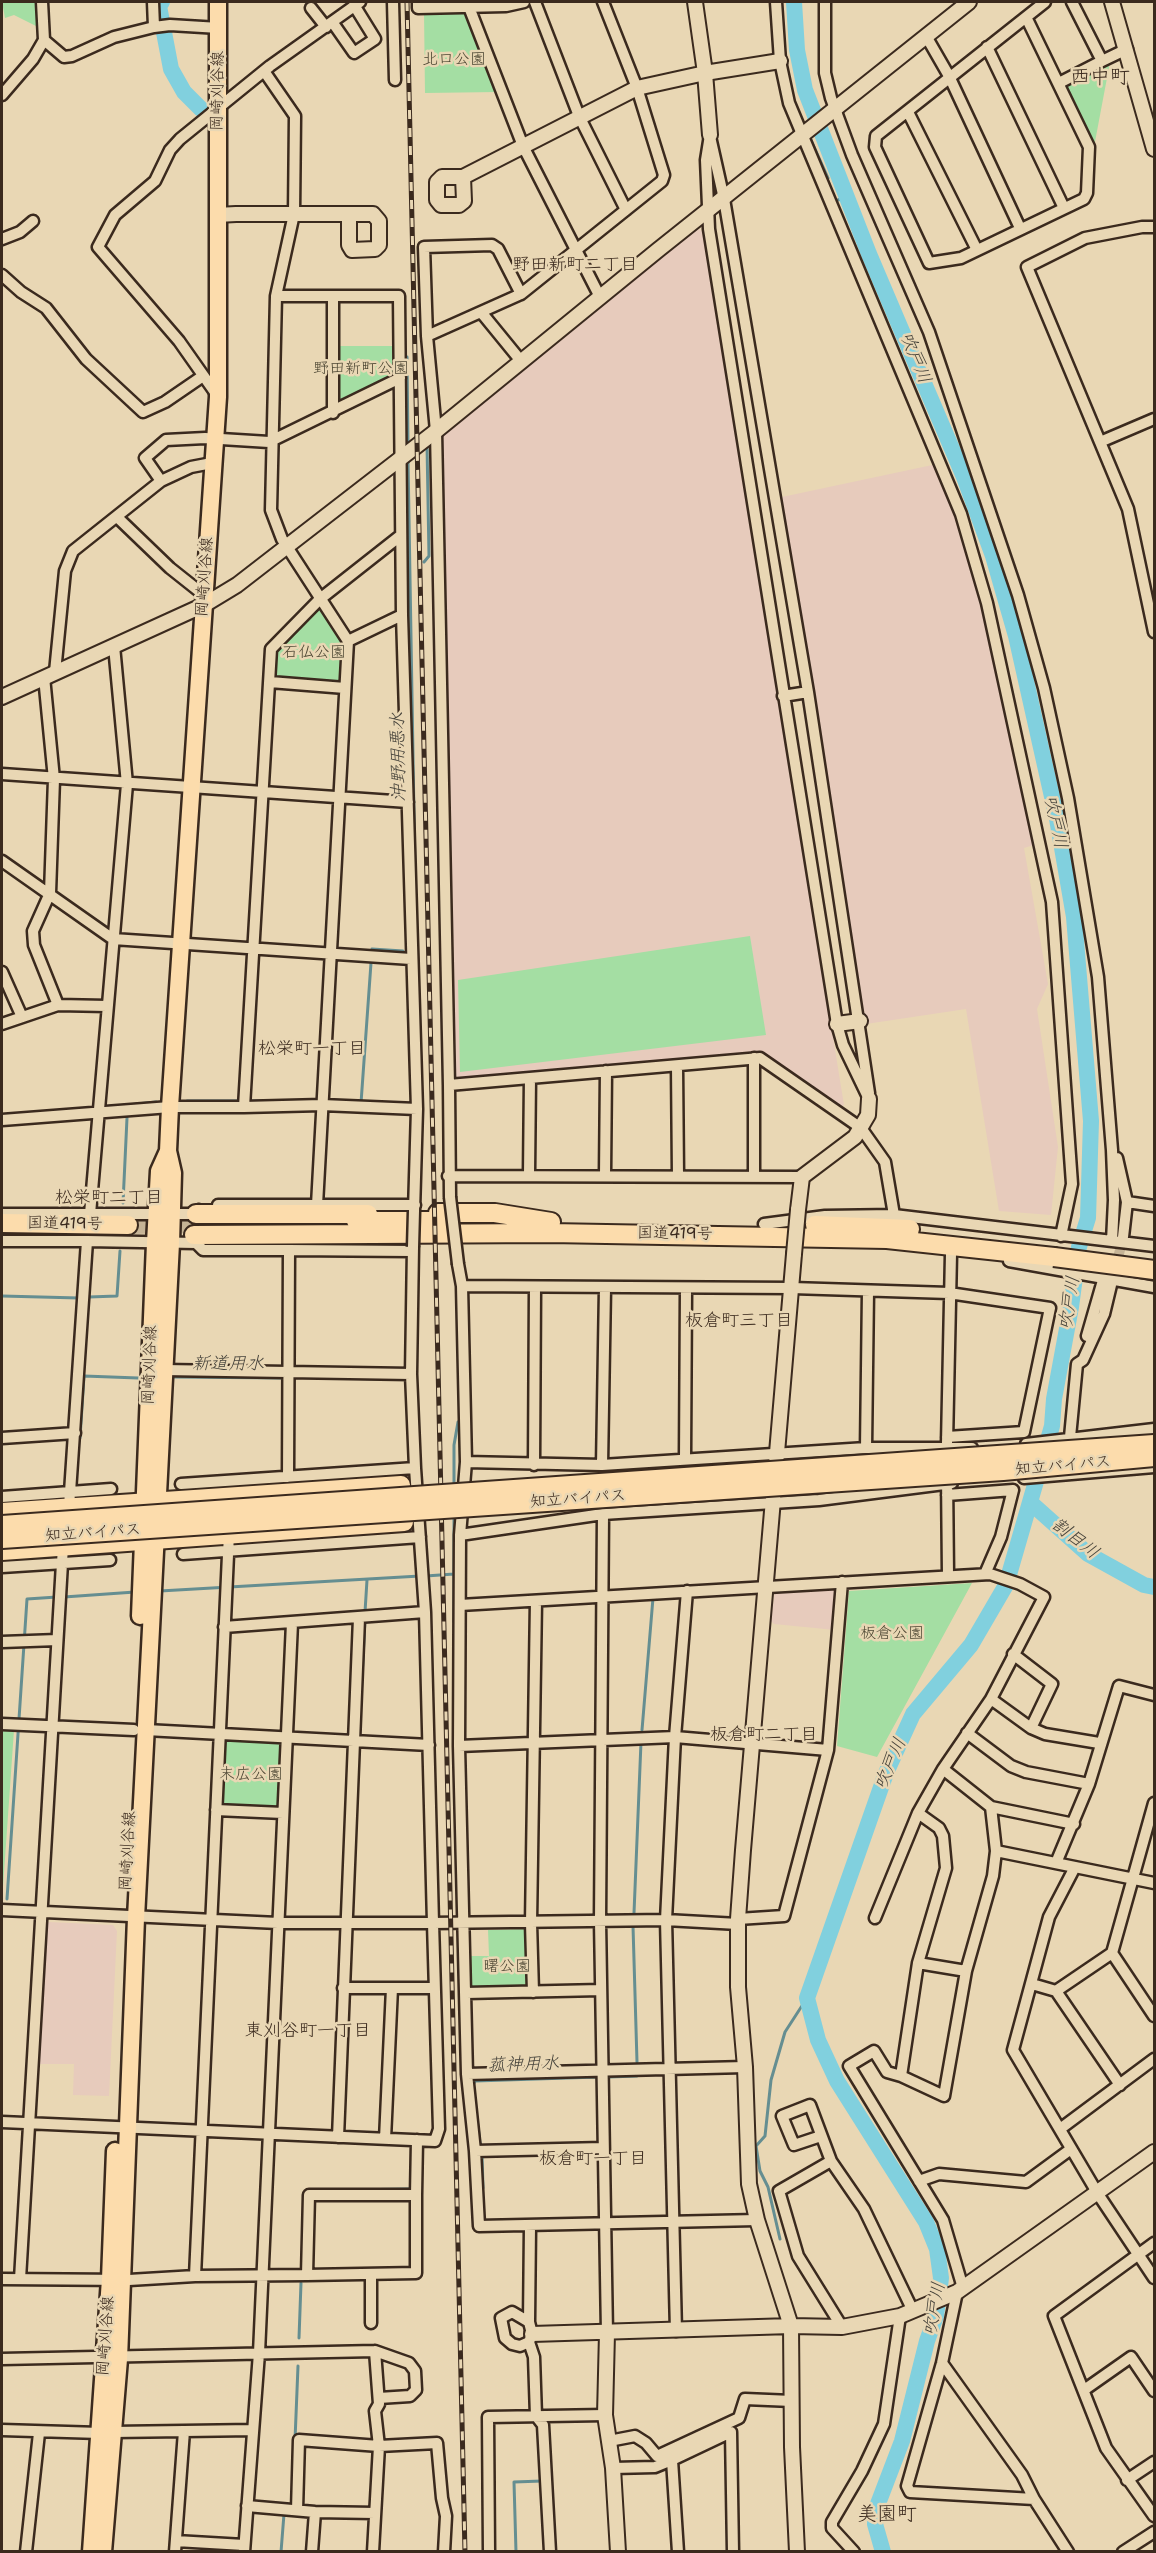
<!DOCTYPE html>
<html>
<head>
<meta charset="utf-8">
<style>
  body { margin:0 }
  #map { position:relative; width:1156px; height:2553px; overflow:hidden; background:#e9d7b4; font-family:"Shantell Sans",sans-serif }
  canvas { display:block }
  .frame { position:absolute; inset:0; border:3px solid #3b2a1e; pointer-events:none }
</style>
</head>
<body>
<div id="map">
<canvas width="1156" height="2553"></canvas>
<div class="frame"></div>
</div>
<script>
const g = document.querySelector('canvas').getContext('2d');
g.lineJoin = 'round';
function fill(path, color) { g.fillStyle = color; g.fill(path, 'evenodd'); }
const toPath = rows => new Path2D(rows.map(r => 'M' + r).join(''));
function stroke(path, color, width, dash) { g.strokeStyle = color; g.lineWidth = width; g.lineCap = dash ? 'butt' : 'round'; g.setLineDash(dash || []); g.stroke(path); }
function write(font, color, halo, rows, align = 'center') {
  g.font = font + ' "Shantell Sans","Klee One",sans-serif'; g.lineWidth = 5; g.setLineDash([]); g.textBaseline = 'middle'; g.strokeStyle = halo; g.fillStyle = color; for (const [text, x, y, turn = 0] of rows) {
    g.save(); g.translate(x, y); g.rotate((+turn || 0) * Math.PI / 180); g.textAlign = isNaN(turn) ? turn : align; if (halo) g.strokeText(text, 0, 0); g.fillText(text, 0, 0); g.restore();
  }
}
fill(toPath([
  [696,228,702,231,844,1105,840,1107,765,1053,456,1078,442,432],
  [937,464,971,554,1037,844,1024,848,1048,984,1037,1009,1058,1147,1051,1215,999,1211,966,1009,866,1024,782,497],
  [834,1586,838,1590,835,1630,774,1624,771,1621,775,1590],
  [49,1922,113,1925,117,1931,109,2096,73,2095,74,2064,37,2064,44,1926]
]), '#e7cbbc');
fill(toPath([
  [2,2,37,2,40,28,14,15,5,18],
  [467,11,498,92,425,93,424,12],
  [1110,62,1094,147,1065,87,1066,83],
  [338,346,396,346,396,376,339,405,336,402],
  [317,609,322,609,343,643,342,682,338,685,277,680,274,676,276,650],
  [750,936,766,1035,460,1072,458,980],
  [972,1583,877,1757,837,1746,849,1591],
  [2,1729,14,1730,2,1901],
  [223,1739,282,1743,279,1809,219,1807],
  [526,1929,528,1987,470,1988,469,1956,489,1956,488,1930]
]), '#a4dea3');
stroke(toPath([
  [811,140,828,178],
  [838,200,848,196],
  [407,357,408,446],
  [408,459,415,875],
  [424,562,429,556,427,444],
  [372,949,403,951],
  [187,1101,237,1101],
  [249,1101,271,1101],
  [361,1103,371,963],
  [128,1105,156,1102],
  [123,1203,127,1118],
  [2,1296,79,1298],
  [89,1297,117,1296,120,1251],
  [174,1377,283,1378],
  [332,1378,387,1379],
  [80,1438,84,1376,138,1378],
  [454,1486,454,1445,458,1422],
  [454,1513,454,1622],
  [426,1576,454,1574],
  [160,1591,420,1576],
  [64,1597,135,1592],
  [365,1612,367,1580],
  [360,1717,365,1619],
  [642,1730,653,1598],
  [7,1899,27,1599,57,1597],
  [634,1913,641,1742],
  [633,1926,637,2062],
  [609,2077,637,2076],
  [473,2085,475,2081,598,2077],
  [475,2103,480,2143],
  [482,2154,483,2188],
  [349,2190,409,2189],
  [780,2239,768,2187,760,2171,756,2146,765,2136,771,2080,785,2032,807,1998],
  [302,2268,302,2258],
  [299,2338,301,2283],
  [295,2440,298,2366],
  [281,2552,284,2514],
  [516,2552,514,2482,542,2481]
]), '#658e91', 3);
stroke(toPath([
  [162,2,159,6,171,69,184,92,201,109],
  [794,2,797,50,805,90,869,254,964,477,993,556,1016,636,1057,819,1074,917,1091,1121,1088,1218,1079,1247,1071,1307,1054,1399,1052,1426,1006,1585,971,1645,913,1714,886,1773,807,1998,818,2040,837,2081,926,2222,937,2249,941,2278,936,2316,927,2341,902,2441,876,2509,875,2524,883,2552],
  [1031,1503,1088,1554,1144,1585,1154,1587]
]), '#81d0de', 16);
stroke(toPath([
  [1115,1271,1123,1237]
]), '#c6b496', 10, [10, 5]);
stroke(toPath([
  [128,1225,195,1224]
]), '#c6b496', 18, [18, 9]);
const minor = toPath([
  [153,2,154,27],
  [393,2,395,80],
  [418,2,418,8,506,6,524,2],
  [535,2,579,116,626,210],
  [776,2,780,61,789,103,961,514,987,603,1052,902,1072,1184,1061,1236],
  [825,2,825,73,831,98,852,155,929,332,1018,595,1044,688,1068,798,1098,977,1112,1150,1114,1200,1112,1241],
  [469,7,523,146,600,297],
  [311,8,326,27],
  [1026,17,1089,147,1087,193,1084,199,961,258,929,263,875,147,876,136,1045,2],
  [333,23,354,53,375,39,354,5],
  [926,36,949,76,1020,228],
  [44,40,64,57,72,56,114,37,154,27,170,25,219,28],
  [987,47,1064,208],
  [1102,61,1127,49],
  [264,71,295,116,294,214,276,296,271,510,282,539,348,641,402,615],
  [1059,83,1102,61,1072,2],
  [2,95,33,59,44,40,42,2],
  [908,112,977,250],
  [710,135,706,160,709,229,837,1024,843,1045,869,1099],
  [711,141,724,199,808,692,869,1093],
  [1154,227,1142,227,1085,238,1027,267,1128,509,1154,632],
  [2,239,20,232,33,221],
  [2,275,21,292,46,308,86,359,143,412,165,402,203,376],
  [521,294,498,249,492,245,424,247,427,336,436,431,449,1085,760,1058,861,1128,885,1162,894,1215],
  [276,296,399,296,402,615,417,1109,414,1211],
  [481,312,521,361],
  [427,336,521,294,662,181,664,175,637,88,603,2],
  [217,395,179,341,98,247,115,215,155,181,170,150,180,139,270,66,360,2],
  [333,413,333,298],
  [1100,442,1154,419],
  [161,481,145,458,166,440,205,438,269,442,400,378],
  [117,517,170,568,204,595],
  [114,646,127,784,90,1214,196,1214,199,1210],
  [55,672,65,571,73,551,161,481,191,467,212,463],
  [44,677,54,779,50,893,33,931,34,945,58,1005],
  [270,682,345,688],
  [783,696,808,692],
  [2,774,408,802],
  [2,861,113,939,411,959],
  [2,972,22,1017],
  [2,1024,58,1005,107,1006],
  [754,1058,754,1176],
  [677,1066,678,1176],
  [449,1085,450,1197],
  [244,1107,322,1105,417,1109],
  [2,1120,170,1107,244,1107,271,649,320,599,400,536],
  [1117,1158,1127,1202],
  [529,1174,530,1078],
  [605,1175,606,1071],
  [448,1176,802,1177],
  [218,1205,415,1205],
  [317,1205,348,641],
  [2,1214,90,1214],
  [764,1224,825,1216,894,1215,1154,1246],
  [1123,1237,1127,1202,1154,1206],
  [2,1241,87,1241],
  [289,1250,412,1251],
  [1009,1261,1154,1287],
  [458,1264,462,1286,466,1462,460,1535,459,1746,467,2074,475,2151,479,2226,757,2220],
  [462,1286,792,1288,949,1293,1050,1308,1024,1432,947,1437],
  [1087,1336,1104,1277],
  [164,1370,411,1374],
  [1070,1437,1077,1364,1083,1360,1104,1314,1111,1285],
  [2,1438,75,1433],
  [947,1443,951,1254],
  [1026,1444,1154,1429],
  [866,1448,868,1291],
  [685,1459,686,1289],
  [466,1462,602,1465,866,1448,972,1448],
  [534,1465,535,1287],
  [602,1465,605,1288],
  [415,1468,425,1612],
  [947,1476,948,1575],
  [1024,1478,1154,1467],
  [181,1484,415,1468,411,1374,413,1247],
  [947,1495,1013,1490,1001,1537,985,1574],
  [2,1497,111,1489],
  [69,1507,87,1241,196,1243,203,1250,289,1250,288,1477],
  [603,1514,600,1921,607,2333],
  [229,1533,195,2276,307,2275,309,2195,416,2195,416,2273,307,2275],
  [460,1535,603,1514,819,1500,952,1483],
  [183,1554,420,1537],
  [2,1567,110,1560],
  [460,1605,990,1574,1020,1584,1044,1597,991,1699,943,1769,918,1813,875,1918],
  [224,1627,425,1612,433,1923,666,1920,738,1924],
  [2,1642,57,1640],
  [1013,1654,1052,1684,1031,1728],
  [991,1699,1031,1728,1045,1734,1099,1743],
  [2,1724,134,1730],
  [146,1730,429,1745],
  [967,1733,1011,1766,1026,1772,1089,1784],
  [459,1746,675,1737,828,1750],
  [943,1769,991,1807,1074,1824],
  [1154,1803,1112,1953,1154,2016],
  [216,1810,283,1813],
  [918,1813,939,1828,943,1836,946,1868,918,1963,901,2076,944,2096,966,1971,993,1876,996,1851,991,1807],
  [996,1851,1154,1883],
  [1056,1863,1089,1784,1119,1686,1154,1695],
  [1075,1867,1049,1917,1013,2050,1098,2194,1154,2278],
  [2,1910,278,1923,433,1923,439,2129,435,2141,2,2122],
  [738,1919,784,1916,828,1750,842,1582],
  [918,1963,966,1971],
  [1032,1984,1056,1991,1120,2085],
  [343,1988,434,1988],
  [1056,1991,1112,1953],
  [533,1992,531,1923,536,1601],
  [466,1993,601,1990],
  [467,2074,745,2067],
  [901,2076,887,2072,874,2051,849,2066,943,2220,963,2288],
  [1060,2129,1154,2059],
  [821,2136,794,2145,782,2116,810,2105,831,2161],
  [338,2137,359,1618],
  [385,2139,392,1988],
  [475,2151,603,2148],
  [919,2181,939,2174,1026,2182,1071,2149],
  [416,2195,417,2140],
  [530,2227,529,2322,532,2334,529,2342,534,2357,536,2416,543,2425,550,2552],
  [1154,2243,1054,2316,1106,2448,1154,2516],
  [2,2279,129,2280,195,2276],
  [20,2279,63,1546],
  [957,2292,942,2363,907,2486,910,2492,1034,2499],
  [529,2322,512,2312,501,2318,505,2338,512,2344,520,2346,529,2342],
  [371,2323,371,2274],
  [842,2327,798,2256,779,2191,831,2161,864,2209,913,2311],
  [676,2331,666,1920,675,1737,687,1591],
  [2,2359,375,2351,409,2363,415,2371,416,2390,410,2396,379,2398],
  [942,2363,1022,2475,1034,2499,1068,2552],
  [1084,2390,1131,2357,1154,2391],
  [2,2430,100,2433],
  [184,2431,253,2430],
  [113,2432,184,2431,175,2552],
  [609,2441,635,2436,646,2443,657,2456,739,2418,745,2399,792,2401],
  [613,2468,655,2467,672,2460],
  [1127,2480,1154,2462],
  [247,2506,315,2512,375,2513],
  [297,2510,299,2440,379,2446,437,2443,442,2498,446,2516,444,2552],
  [176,2541,244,2545],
  [26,2552,39,2433],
  [244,2552,259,2353,292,1623],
  [312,2552,315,2512],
  [373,2552,379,2446,375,2411,379,2404,375,2351],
  [489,2552,488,2417,605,2415],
  [678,2552,672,2460,731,2432,733,2552],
  [854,2552,832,2528,832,2522,862,2471,884,2424,900,2316],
  [1123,2552,1154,2532]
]);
const tertiary = toPath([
  [695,2,705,73,710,135],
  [1112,2,1154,149],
  [463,177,464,201,459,205,441,205,437,200,437,182,442,177,463,177,637,88,705,73,780,61],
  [217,215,236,214,373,214,379,221,379,245,375,249,352,250,349,245,349,214],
  [2,697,204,605,237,585,436,431,658,250,969,2],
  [837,1024,860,1021],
  [798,1210,802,1177,855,1137,868,1115,869,1099],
  [794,1254,743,1850,738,1919,738,1987,745,2067,749,2184,757,2220,791,2326,792,2447,797,2552],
  [607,2333,605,2415,613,2468,618,2552],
  [532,2334,791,2326,842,2327,900,2316,957,2292,1154,2152]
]);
const primary = toPath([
  [140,1616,155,1243,159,1171,168,1151],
  [91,2552,110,2279,115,2151],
  [103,2552,119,2359,136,1918,171,1243,173,1173,168,1151,170,1107,218,397,218,2]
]);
const trunk = toPath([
  [438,1213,495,1213,551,1222],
  [196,1214,368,1214],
  [356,1221,451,1221],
  [2,1223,128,1225],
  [815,1225,910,1229],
  [194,1235,550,1233,887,1239,1054,1257],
  [2,1512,401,1485],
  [2,1551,404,1522]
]);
stroke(minor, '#3b2a1e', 15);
stroke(tertiary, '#3b2a1e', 18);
stroke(primary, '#3b2a1e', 21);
stroke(trunk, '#3b2a1e', 22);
stroke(minor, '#e9d7b4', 10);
stroke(tertiary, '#e9d7b4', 14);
stroke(primary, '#fcdcac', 16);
stroke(trunk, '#fcdcac', 18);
const rail = toPath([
  [407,2,465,2552]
]);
stroke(rail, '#3b2a1e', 5);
stroke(rail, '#e9d7b4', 3, [9]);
const minorBridge = toPath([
  [450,1197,458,1264],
  [413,1247,414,1211]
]);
const tertiaryBridge = toPath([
  [794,1254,798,1210]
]);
const trunkBridge = toPath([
  [1054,1257,1154,1270],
  [2,1525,1154,1444],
  [2,1539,1003,1471,1154,1457]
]);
stroke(minorBridge, '#3b2a1e', 15, []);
stroke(tertiaryBridge, '#3b2a1e', 18, []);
stroke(trunkBridge, '#3b2a1e', 22, []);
stroke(minorBridge, '#e9d7b4', 10);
stroke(tertiaryBridge, '#e9d7b4', 14);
stroke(trunkBridge, '#fcdcac', 18);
write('16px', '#4b4532', '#e9d7b4', [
  ["北口公園",454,60],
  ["野田新町公園",361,369],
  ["石仏公園",314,653],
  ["板倉公園",892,1634],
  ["末広公園",251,1775],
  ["曙公園",507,1967]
]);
write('16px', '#3b2a1e', '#e9d7b4', [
  ["岡崎刈谷線",218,91,-89],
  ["岡崎刈谷線",205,577,-86],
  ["国道419号",65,1224,1],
  ["国道419号",675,1234,1],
  ["岡崎刈谷線",150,1365,-88],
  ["知立バイパス",1063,1466,-5],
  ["知立バイパス",578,1499,-4],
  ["知立バイパス",93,1533,-4],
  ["岡崎刈谷線",128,1851,-87],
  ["岡崎刈谷線",106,2336,-86]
]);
write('18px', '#3b2a1e', '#e9d7b4', [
  ["野田新町二丁目",575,265],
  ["松栄町一丁目",312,1049],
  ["松栄町二丁目",109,1198],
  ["板倉町三丁目",739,1321],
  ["板倉町二丁目",764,1735],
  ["東刈谷町一丁目",308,2031],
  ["板倉町一丁目",593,2159]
]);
write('italic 18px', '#46433b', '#e9d7b4', [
  ["吹戸川",915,358,68],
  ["沖野用悪水",399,757,-91],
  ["吹戸川",1055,822,78],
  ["吹戸川",1070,1303,-81],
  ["新道用水",228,1364],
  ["割目川",1075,1539,38],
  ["吹戸川",891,1764,-67],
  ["菰神用水",523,2065,-2],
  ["吹戸川",935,2309,-80]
]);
write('20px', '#3b2a1e', '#e9d7b4', [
  ["西中町",1100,78],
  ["美園町",887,2515]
]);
</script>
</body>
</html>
